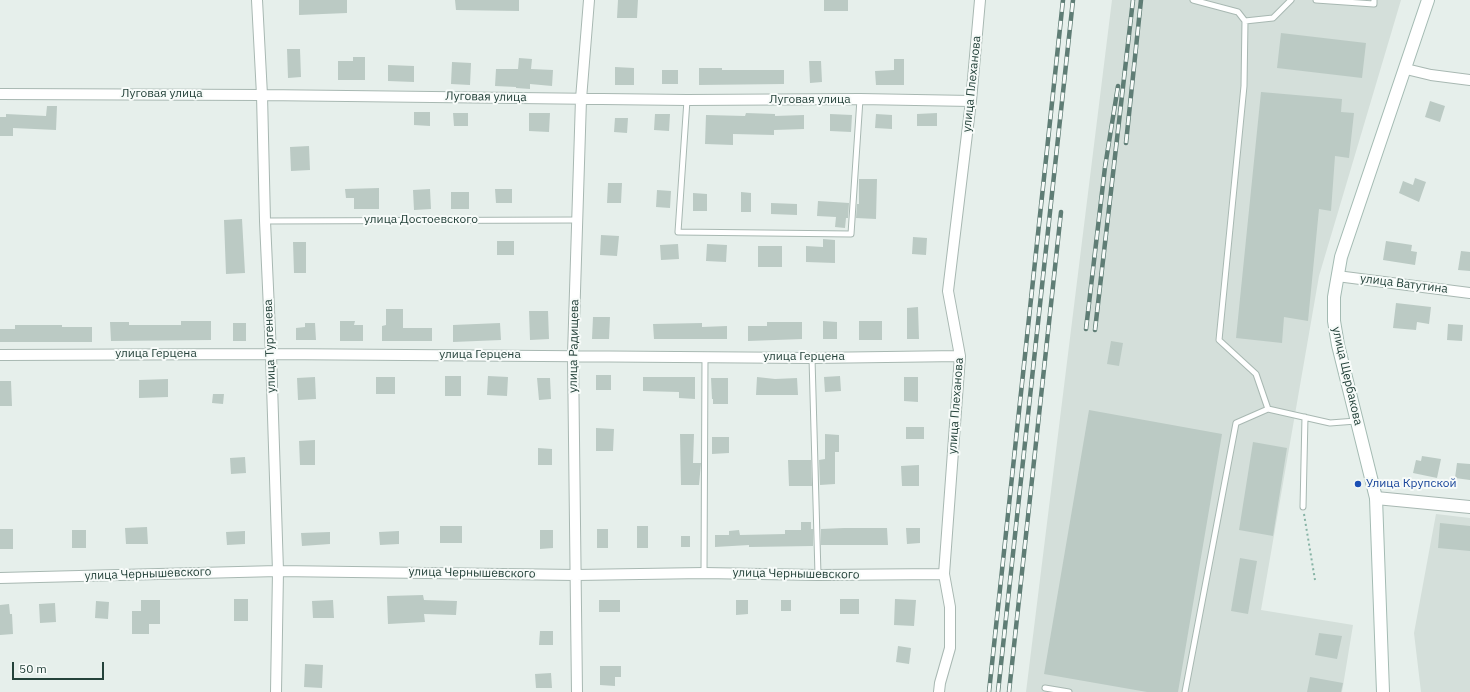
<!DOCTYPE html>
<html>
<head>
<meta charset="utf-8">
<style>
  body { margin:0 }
  #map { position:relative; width:1470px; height:692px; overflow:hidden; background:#e6efeb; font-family:"IBM Plex Sans",sans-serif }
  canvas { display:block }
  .scale { position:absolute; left:12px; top:662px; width:92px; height:18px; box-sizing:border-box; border:2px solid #24423a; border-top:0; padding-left:5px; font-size:12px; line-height:14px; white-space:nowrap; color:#24423a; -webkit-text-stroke:3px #f7fbf9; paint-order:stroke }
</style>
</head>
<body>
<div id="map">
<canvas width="1470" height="692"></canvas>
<div class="scale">50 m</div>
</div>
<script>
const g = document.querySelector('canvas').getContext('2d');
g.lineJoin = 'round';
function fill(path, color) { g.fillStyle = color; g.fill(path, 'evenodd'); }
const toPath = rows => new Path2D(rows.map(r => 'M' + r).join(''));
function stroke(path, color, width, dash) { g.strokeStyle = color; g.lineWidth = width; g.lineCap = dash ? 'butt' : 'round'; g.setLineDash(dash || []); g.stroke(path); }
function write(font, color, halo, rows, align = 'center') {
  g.font = font + ' "IBM Plex Sans",sans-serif'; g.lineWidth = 4; g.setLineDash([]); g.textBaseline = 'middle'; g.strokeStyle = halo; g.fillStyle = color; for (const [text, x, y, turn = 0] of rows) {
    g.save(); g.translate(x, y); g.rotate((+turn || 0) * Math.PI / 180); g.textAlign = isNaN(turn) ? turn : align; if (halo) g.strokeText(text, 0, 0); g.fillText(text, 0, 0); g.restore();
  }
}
fill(toPath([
  [1112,0,1401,0,1319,276,1261,610,1353,625,1342,692,1026,692],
  [1436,514,1470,518,1470,692,1421,692,1414,633]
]), '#d4dfda');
fill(toPath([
  [299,0,347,0,347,13,299,15],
  [455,0,519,0,519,11,456,10],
  [618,0,638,0,637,18,617,18],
  [824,0,848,0,848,11,824,11],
  [1281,33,1366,43,1362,78,1277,68],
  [287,49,300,49,301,77,288,78],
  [353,57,365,57,365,80,338,80,338,61,353,61],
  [519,58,532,59,531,69,553,70,552,86,530,84,530,89,516,88,516,87,495,86,496,69,518,69],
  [894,59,904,59,904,85,876,85,875,71,894,70],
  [809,61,821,61,822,82,810,83],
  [452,62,471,63,470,85,451,84],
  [388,65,414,66,414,82,388,81],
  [615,67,634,68,634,85,615,85],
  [699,68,722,68,722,70,784,70,784,84,699,85],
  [662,70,678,70,678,84,662,84],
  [1261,92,1342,99,1341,112,1354,113,1349,158,1335,156,1331,211,1319,209,1308,321,1284,317,1282,343,1236,338],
  [1430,101,1445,106,1440,122,1425,117],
  [47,106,57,106,56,130,13,128,13,136,0,136,0,117,6,117,6,114,46,116],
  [414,112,430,112,430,126,414,125],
  [453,113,468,113,468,126,454,126],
  [529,113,550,113,549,132,529,131],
  [746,113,775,114,775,116,804,115,804,129,774,130,774,135,733,134,733,145,705,144,706,115,745,116],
  [937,113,937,126,917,126,917,114],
  [655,114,670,114,669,131,654,130],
  [830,114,852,115,851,132,830,131],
  [876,114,892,115,892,129,875,128],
  [615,118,628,118,627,133,614,132],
  [309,146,310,170,291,171,290,147],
  [1415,178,1426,182,1419,202,1399,193,1403,181,1413,185],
  [859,179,877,179,876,219,856,218,857,204,859,204],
  [608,183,622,183,621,203,607,203],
  [379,188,379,209,354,209,354,198,346,198,345,189],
  [430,189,431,209,414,210,413,190],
  [495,189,512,189,512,203,496,203],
  [657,190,671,191,670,208,656,207],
  [451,192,469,192,469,209,451,209],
  [741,192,751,193,751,212,741,212],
  [693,193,707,194,707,211,693,211],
  [818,201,849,203,848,218,846,218,845,228,835,227,836,217,817,216],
  [771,203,797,204,797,215,771,214],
  [242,219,245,273,226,274,224,220],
  [601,235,619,236,617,256,600,255],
  [913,237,927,238,926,255,912,254],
  [823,239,835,240,835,263,806,262,806,246,823,247],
  [497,241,514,241,514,255,497,255],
  [1386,241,1412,245,1411,251,1417,252,1415,265,1383,260],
  [293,242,306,242,306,273,294,273],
  [678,244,679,259,661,260,660,245],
  [707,244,727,245,726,262,706,261],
  [758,246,782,246,782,267,758,267],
  [1461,251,1470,252,1470,271,1458,270],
  [1396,303,1431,307,1429,324,1417,322,1416,330,1393,328],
  [918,307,919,339,907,339,907,308],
  [386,309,403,309,403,328,432,328,432,341,382,341,382,326,386,325],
  [529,311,548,311,549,339,530,340],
  [593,317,610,317,609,339,592,339],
  [181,321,211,321,211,340,111,341,110,322,129,322,129,325,181,325],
  [340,321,355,321,354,325,363,325,363,341,340,341],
  [823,321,837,322,837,339,823,339],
  [859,321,882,321,882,340,859,340],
  [767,322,802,322,802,339,748,341,748,326,767,326],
  [233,323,246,323,246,341,233,341],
  [305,323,315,323,316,340,296,340,296,328,305,327],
  [500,323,501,340,453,342,453,325],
  [702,323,702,327,727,326,727,339,654,339,653,324],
  [1448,324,1463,325,1462,341,1447,340],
  [15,325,62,325,62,327,92,327,92,342,0,342,0,329,15,329],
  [1111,341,1123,343,1119,366,1107,364],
  [596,375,611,375,611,390,596,390],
  [445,376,461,376,461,396,445,396],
  [488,376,508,377,507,396,487,395],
  [840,376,841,391,825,392,824,377],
  [315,377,316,399,298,400,297,378],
  [376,377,395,377,395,394,376,394],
  [643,377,695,377,695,399,679,398,679,392,643,391],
  [757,377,775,379,797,378,798,395,756,395],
  [904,377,918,377,918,402,904,401],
  [537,378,550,378,551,399,539,400],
  [711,378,728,378,728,404,713,404,713,399,712,399],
  [168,379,168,397,139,398,139,380],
  [0,381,11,381,12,406,0,406],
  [213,394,224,394,223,404,212,403],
  [1089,410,1222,434,1178,692,1147,692,1044,674],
  [906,427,924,427,924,439,906,439],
  [596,428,614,429,613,451,596,451],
  [680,434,694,434,693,463,701,463,699,485,681,485],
  [825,434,839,435,839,452,835,452,835,484,820,485,819,460,825,459],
  [712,437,729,437,729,453,712,454],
  [315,440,315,465,300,465,299,441],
  [1253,442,1287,448,1273,536,1239,530],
  [538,448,552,449,552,465,538,465],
  [1422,456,1441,459,1437,478,1413,473,1416,460,1421,461],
  [245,457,246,473,231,474,230,458],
  [788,460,811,460,812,486,789,486],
  [1457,463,1470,464,1470,480,1455,478],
  [919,465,919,486,902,486,901,466],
  [801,522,811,522,811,529,813,529,813,546,749,547,749,545,715,547,715,535,729,535,729,531,739,530,740,535,785,534,785,530,801,530],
  [1440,523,1470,526,1470,551,1438,548],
  [440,526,462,526,462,543,440,543],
  [637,526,648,526,648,548,637,548],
  [147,527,148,544,126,544,125,528],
  [844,528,887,528,888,545,821,545,821,529],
  [906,528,920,528,920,543,907,544],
  [0,529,13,529,13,549,0,549],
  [597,529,608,529,608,548,597,548],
  [72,530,86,530,86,548,72,548],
  [540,530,553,530,553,548,540,549],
  [245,531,245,544,227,545,226,532],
  [399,531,399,544,380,545,379,532],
  [330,532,330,544,302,546,301,533],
  [681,536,690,536,690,547,681,547],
  [1240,558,1257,561,1248,614,1231,611],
  [423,595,424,600,457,601,456,615,424,614,425,622,388,624,387,596],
  [234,599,248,599,248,621,234,621],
  [840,599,859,599,859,614,840,614],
  [895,599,916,600,914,626,894,625],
  [141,600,160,600,160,624,149,624,149,634,132,634,132,611,141,611],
  [333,600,334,618,313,618,312,601],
  [599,600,620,600,620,612,599,612],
  [736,600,748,600,748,614,736,615],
  [781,600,791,600,791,611,781,611],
  [96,601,109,602,108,619,95,618],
  [55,603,56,622,40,623,39,604],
  [9,604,10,614,12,614,13,634,0,635,0,605],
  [540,631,553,631,553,645,539,645],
  [1319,633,1342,636,1337,659,1315,655],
  [898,646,911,648,909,664,896,662],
  [305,664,323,665,322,688,304,687],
  [600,666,621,666,621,677,615,677,615,686,600,685],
  [551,673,552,688,536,688,535,674],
  [1310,677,1343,683,1341,692,1307,692]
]), '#bbcac4');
const service = toPath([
  [1193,0,1238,12,1245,21,1244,86,1219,340,1256,374,1268,409,1330,423,1356,421],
  [1316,0,1374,4,1374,0],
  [1245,21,1273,18,1291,0],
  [687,100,678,232,851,234,860,99],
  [265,221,577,220],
  [812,358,818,575],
  [1303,507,1305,417],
  [704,573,705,357],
  [1045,688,1069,692],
  [1185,692,1236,423,1268,409]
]);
const minor = toPath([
  [257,0,262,95,265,221,271,354,278,571,276,692],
  [1406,69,1431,75,1470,80],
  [0,94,262,95,687,100,860,99,971,101],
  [1337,276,1470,293],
  [0,355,271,354,812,358,960,356],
  [0,578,278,571,576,575,704,573,818,575,944,574],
  [577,692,573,355,581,99,589,0],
  [939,692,940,683,950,648,950,607,944,574,960,356,948,291,971,101,980,0]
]);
const tertiary = toPath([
  [1376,498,1470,507]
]);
const secondary = toPath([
  [1383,692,1376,498,1338,345,1334,321,1334,297,1341,257,1428,0]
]);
stroke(service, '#a8b8b2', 7);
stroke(minor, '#a8b8b2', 12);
stroke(tertiary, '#a8b8b2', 14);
stroke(secondary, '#a4bbb3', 14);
stroke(toPath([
  [1304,514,1315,580]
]), '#86b3a5', 2, [2, 3]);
stroke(service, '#fff', 5);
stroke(minor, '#fff', 10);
stroke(tertiary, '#fff', 12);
stroke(secondary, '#fff', 12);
const rail = toPath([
  [1126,143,1141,0],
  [1086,329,1105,167,1118,86],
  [1095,330,1133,0],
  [989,692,1063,0],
  [998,692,1073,0],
  [1009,692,1061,212]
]);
stroke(rail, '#5f7d75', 4.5);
stroke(rail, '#f7fbf9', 3, [9]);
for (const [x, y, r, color] of [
  [1358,484,4,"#1a4fb4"]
]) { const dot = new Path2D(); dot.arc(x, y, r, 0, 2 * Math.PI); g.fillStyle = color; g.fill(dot); stroke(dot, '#f7fbf9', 1.5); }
write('12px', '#24423a', '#f7fbf9', [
  ["улица Плеханова",972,84,-84],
  ["Луговая улица",162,94],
  ["Луговая улица",486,97,1],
  ["Луговая улица",810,100],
  ["улица Достоевского",421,220],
  ["улица Ватутина",1404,284,7],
  ["улица Тургенева",270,346,-92],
  ["улица Радищева",574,346,-89],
  ["улица Герцена",156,354],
  ["улица Герцена",480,355],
  ["улица Герцена",804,357],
  ["улица Щербакова",1347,376,77],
  ["улица Плеханова",956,406,-86],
  ["улица Чернышевского",472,573,1],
  ["улица Чернышевского",148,574,-2],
  ["улица Чернышевского",796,574,1]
]);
write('12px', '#164399', '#f7fbf9', [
  ["Улица Крупской",1366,484]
], 'left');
</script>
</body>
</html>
